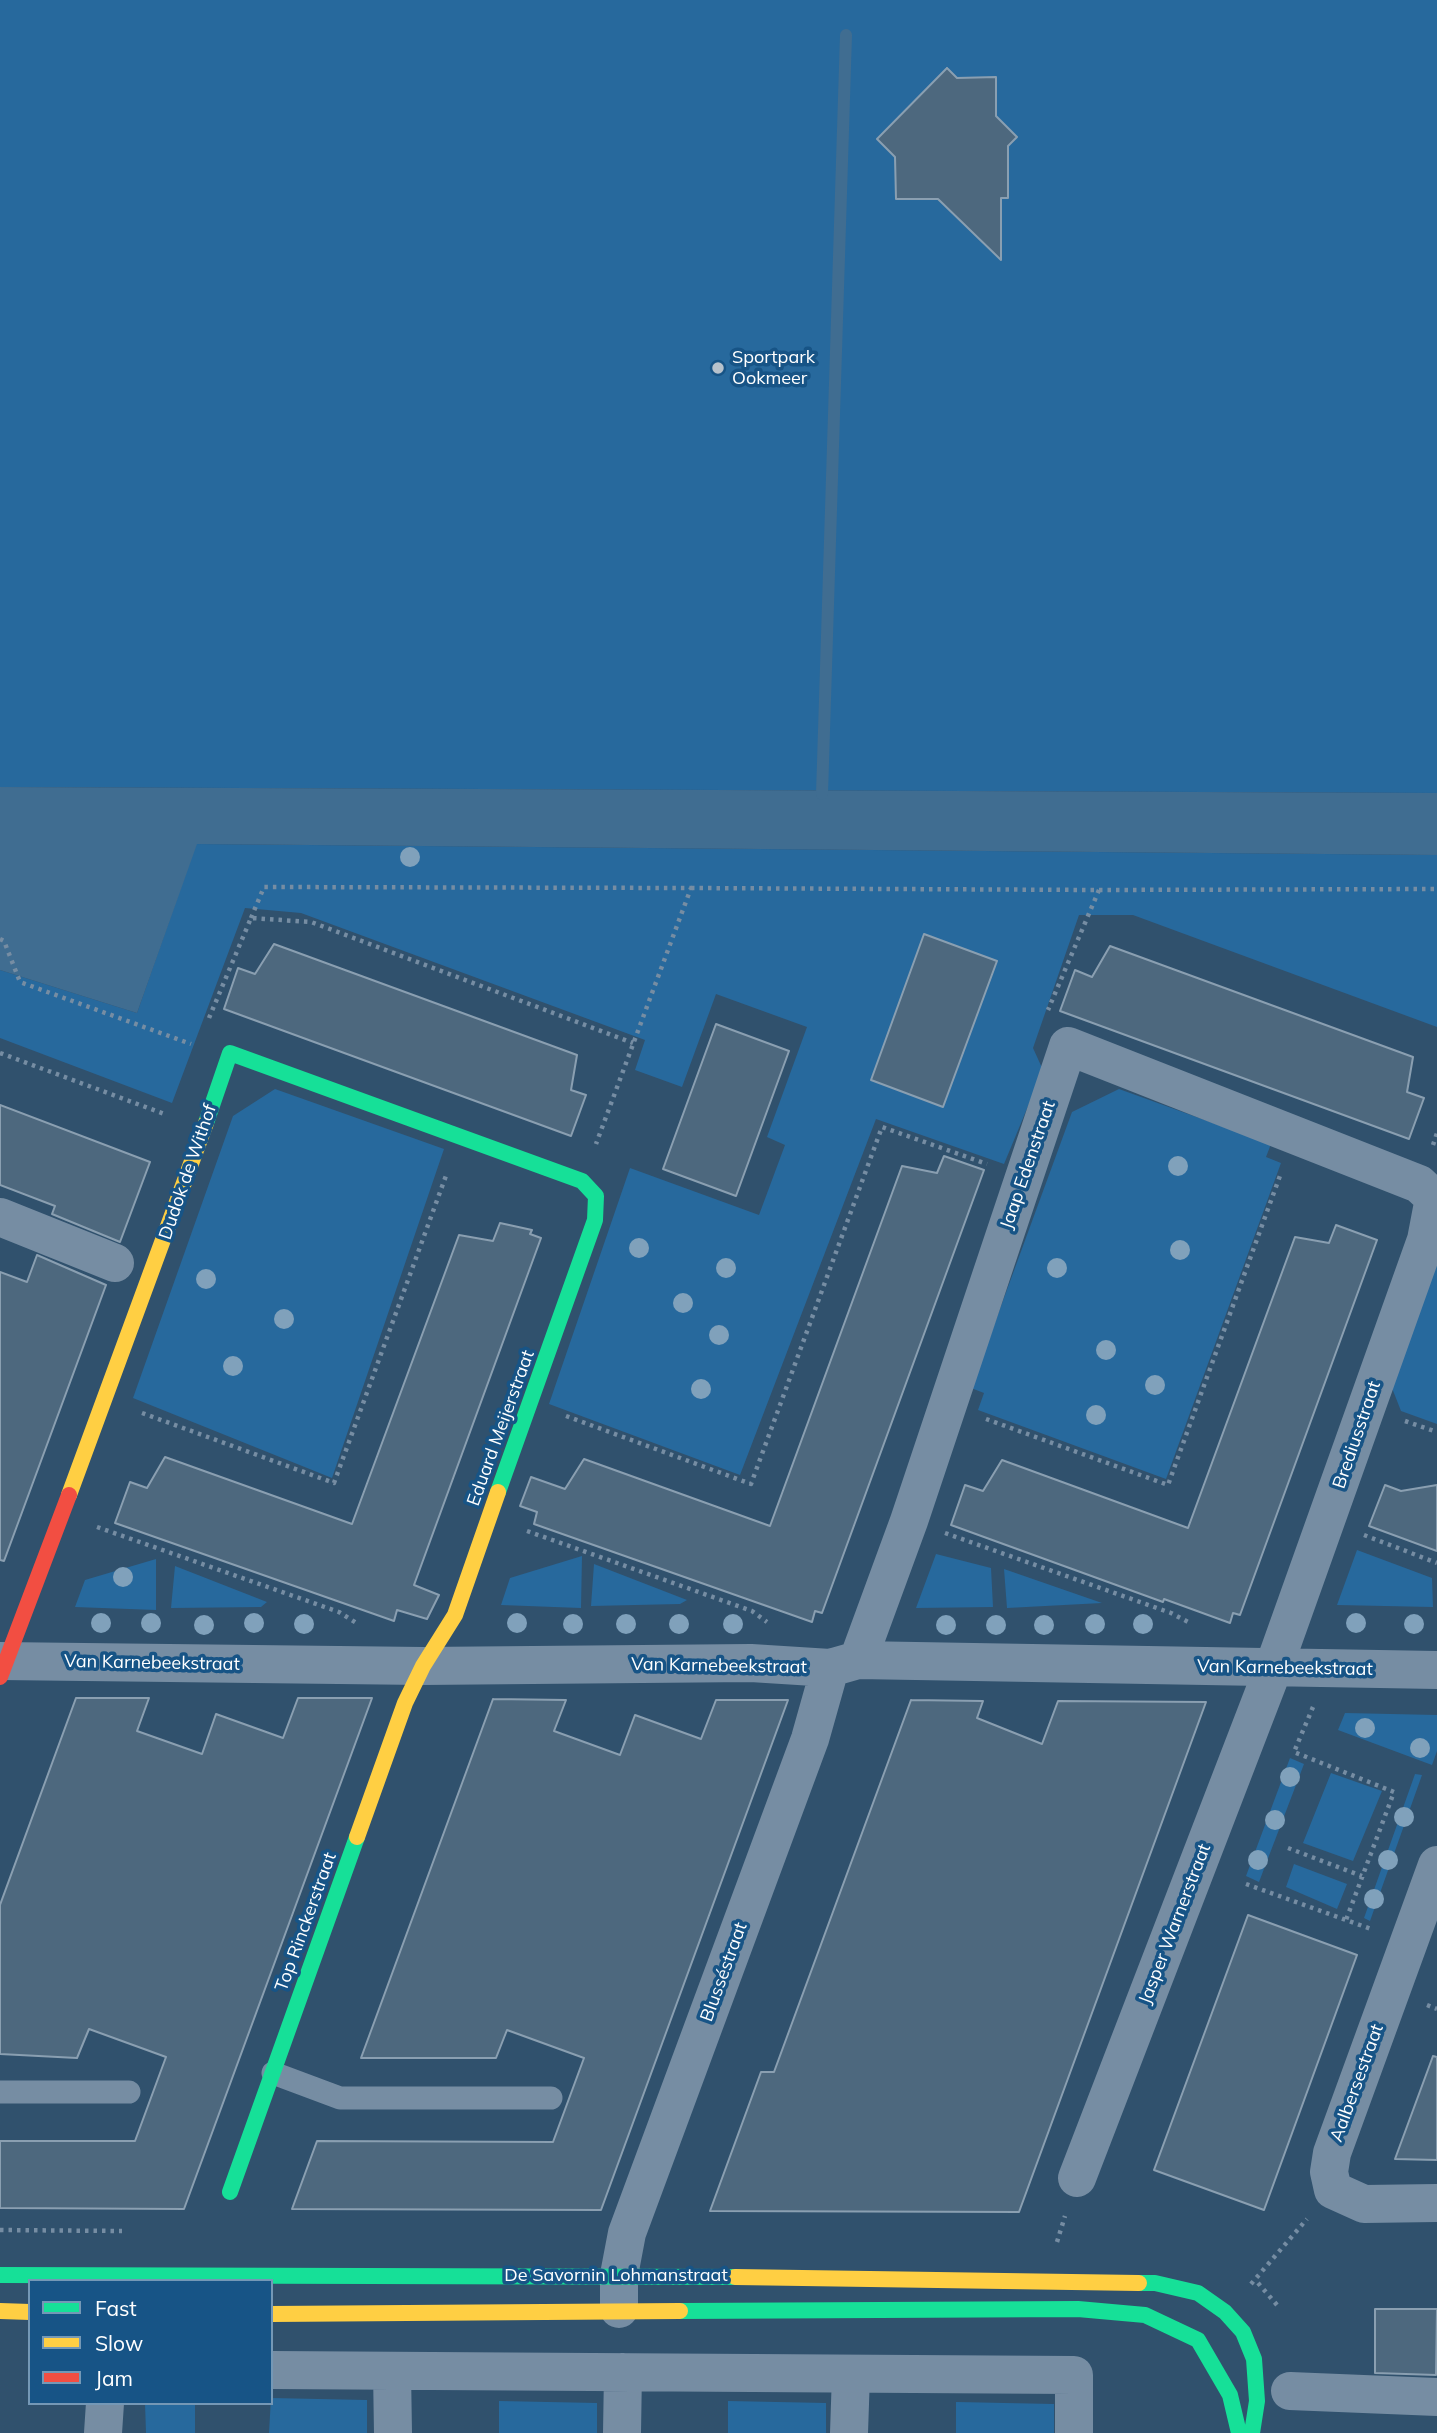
<!DOCTYPE html>
<html>
<head>
<meta charset="utf-8">
<style>
  body { margin:0 }
  #map { position:relative; width:1437px; height:2433px; overflow:hidden; background:#30516d; font-family:Mulish,sans-serif }
  canvas { display:block }
  .legend { position:absolute; left:28px; top:2279px; width:245px; height:126px; box-sizing:border-box; background:#175486; border:2px solid #7498b6; margin:0; padding:9px 12px; list-style:none; font-size:21px; color:#fff }
  .legend li { display:flex; align-items:center; gap:14px; height:35px }
  .legend b { width:35px; border:2px solid #7498b6 }
</style>
</head>
<body>
<div id="map">
<canvas width="1437" height="2433"></canvas>
<ul class="legend">
<li><b style="height:9px;background:#16e098"></b>Fast</li>
<li><b style="height:9px;background:#ffcf43"></b>Slow</li>
<li><b style="height:9px;background:#f24e42"></b>Jam</li>
</ul>
</div>
<script>
const g = document.querySelector('canvas').getContext('2d');
g.lineJoin = 'round';
function fill(path, color) { g.fillStyle = color; g.fill(path, 'evenodd'); }
const toPath = rows => new Path2D(rows.map(r => 'M' + r).join(''));
function stroke(path, color, width, dash) { g.strokeStyle = color; g.lineWidth = width; g.lineCap = dash ? 'butt' : 'round'; g.setLineDash(dash || []); g.stroke(path); }
function write(font, color, halo, rows, align = 'center') {
  g.font = font + ' Mulish,sans-serif'; g.lineWidth = 7; g.setLineDash([]); g.textBaseline = 'middle'; g.strokeStyle = halo; g.fillStyle = color; for (const [text, x, y, turn = 0] of rows) {
    g.save(); g.translate(x, y); g.rotate((+turn || 0) * Math.PI / 180); g.textAlign = isNaN(turn) ? turn : align; if (halo) g.strokeText(text, 0, 0); g.fillText(text, 0, 0); g.restore();
  }
}
fill(toPath([
  [0,0,1437,0,1437,793,0,787],
  [196,844,1437,855,1437,1027,1133,915,1079,915,1033,1048,1043,1070,1004,1164,876,1119,740,1475,549,1404,630,1168,759,1215,785,1145,767,1137,807,1027,716,994,682,1087,635,1070,645,1040,301,913,245,908,172,1103,0,1038,0,970,137,1013],
  [275,1089,444,1149,332,1478,133,1398,233,1116],
  [1119,1089,1271,1144,1266,1157,1281,1163,1166,1479,978,1410,984,1393,971,1388,1072,1112],
  [1437,1259,1437,1424,1401,1411,1392,1388],
  [1357,1550,1432,1578,1433,1607,1337,1605],
  [936,1554,991,1568,993,1607,916,1608],
  [582,1556,581,1608,501,1605,510,1578],
  [156,1559,156,1610,75,1607,85,1580],
  [594,1564,687,1600,680,1604,591,1606],
  [175,1566,267,1602,261,1607,171,1608],
  [1004,1569,1102,1603,1007,1608],
  [1345,1713,1437,1715,1437,1751,1432,1765,1338,1730],
  [1290,1758,1304,1764,1259,1882,1246,1876],
  [1331,1773,1382,1791,1353,1861,1303,1843],
  [1415,1774,1422,1775,1370,1921,1364,1918],
  [1294,1864,1347,1884,1337,1909,1286,1887],
  [271,2398,367,2400,367,2433,269,2433],
  [499,2401,597,2403,597,2433,499,2433],
  [728,2401,826,2403,826,2433,728,2433],
  [956,2402,1054,2404,1054,2433,956,2433],
  [145,2403,195,2403,195,2433,146,2433]
]), '#27699d');
fill(toPath([
  [0,787,1437,793,1437,855,197,844,137,1013,0,970]
]), '#406d91');
stroke(toPath([
  [822,794,846,35]
]), '#406d91', 12);
const building = toPath([
  [947,68,957,78,996,77,996,116,1017,137,1008,146,1008,198,1001,198,1001,260,938,199,896,199,895,157,877,139,947,68],
  [924,934,997,961,943,1107,871,1080,924,934],
  [274,944,577,1055,571,1090,586,1095,571,1136,224,1009,238,968,255,974,274,944],
  [1110,946,1413,1057,1407,1092,1424,1098,1409,1139,1060,1011,1075,970,1092,977,1110,946],
  [716,1024,789,1051,736,1196,663,1169,716,1024],
  [0,1105,150,1162,120,1242,52,1214,55,1206,0,1185,0,1105],
  [944,1156,984,1170,822,1613,815,1611,812,1622,534,1524,537,1512,520,1506,531,1477,565,1489,584,1459,770,1526,902,1166,937,1173,944,1156],
  [500,1223,532,1230,530,1234,541,1238,414,1585,439,1595,427,1619,397,1610,394,1621,115,1523,130,1482,147,1488,165,1457,352,1524,459,1235,493,1241,500,1223],
  [1336,1225,1377,1240,1240,1615,1233,1613,1230,1623,1164,1599,1163,1602,951,1525,965,1485,983,1491,1002,1460,1188,1528,1295,1237,1329,1243,1336,1225],
  [37,1255,106,1285,4,1561,0,1560,0,1272,27,1282,37,1255],
  [1385,1485,1401,1491,1437,1485,1437,1551,1369,1526,1385,1485],
  [76,1698,149,1698,137,1731,202,1754,216,1714,283,1738,298,1698,372,1698,184,2209,0,2208,0,2141,135,2141,166,2057,89,2029,77,2058,0,2054,0,1905,76,1698],
  [493,1699,566,1700,554,1731,620,1755,635,1715,701,1739,716,1700,788,1700,601,2210,292,2209,317,2141,553,2142,584,2058,507,2030,496,2058,361,2058,493,1699],
  [911,1700,983,1701,977,1718,1042,1744,1058,1701,1206,1702,1019,2212,710,2211,761,2072,774,2072,911,1700],
  [1248,1915,1357,1955,1264,2210,1154,2170,1248,1915],
  [1433,2056,1437,2057,1437,2160,1395,2159,1433,2056],
  [1375,2309,1437,2309,1436,2375,1375,2373,1375,2309]
]);
fill(building, '#4d687e');
stroke(building, '#8a9fb1', 2);
stroke(toPath([
  [691,888,1099,890,1048,1010],
  [1099,890,1437,889],
  [251,918,264,887,691,888,596,1144],
  [0,939,4,941,20,982,191,1044],
  [209,1018,251,918,311,922,633,1043],
  [0,1053,167,1115],
  [1433,1145,1437,1133],
  [142,1413,334,1483,447,1173],
  [566,1416,751,1484,882,1127,987,1164],
  [986,1419,1168,1485,1281,1173],
  [1405,1421,1437,1432],
  [97,1527,339,1612,358,1624],
  [527,1531,752,1611,767,1622],
  [945,1533,1171,1613,1190,1623],
  [1364,1535,1437,1563],
  [1313,1707,1294,1752,1394,1792,1346,1920,1371,1929],
  [1288,1848,1362,1876],
  [1246,1884,1346,1920],
  [1427,2005,1437,2009],
  [0,2230,122,2231],
  [1057,2242,1065,2216],
  [1258,2283,1277,2305],
  [1251,2284,1307,2219]
]), '#768da3', 4.5, [3.5, 5]);
stroke(toPath([
  [273,2073,340,2098,551,2098],
  [0,2092,129,2092]
]), '#768da3', 23);
stroke(toPath([
  [0,1217,115,1263],
  [858,1660,909,1521,1068,1046,1419,1184,1434,1198,1426,1240,1273,1669,1077,2178],
  [0,1661,423,1666,751,1663,830,1668,858,1660,1437,1670],
  [1437,1865,1332,2153,1329,2172,1333,2190,1364,2204,1437,2203],
  [619,2309,619,2275,627,2233,810,1739,830,1668],
  [271,2370,1074,2375,1074,2433],
  [392,2371,393,2433],
  [1290,2391,1437,2397],
  [103,2433,105,2403],
  [622,2433,623,2372],
  [849,2433,851,2374]
]), '#768da3', 38);
stroke(toPath([
  [206,1123,230,1053,582,1181,596,1196,595,1220,498,1492],
  [230,2192,357,1837],
  [0,2275,735,2277],
  [1139,2283,1155,2283,1198,2293,1225,2312,1243,2332,1254,2359,1257,2401,1252,2433],
  [680,2311,1078,2309,1145,2315,1198,2340,1230,2395,1239,2433]
]), '#16e098', 16);
stroke(toPath([
  [69,1495,206,1123],
  [357,1837,405,1703,423,1666,455,1615,498,1492],
  [735,2277,1139,2283],
  [0,2311,30,2312],
  [271,2314,680,2311]
]), '#ffcf43', 16);
stroke(toPath([
  [0,1677,69,1495]
]), '#f24e42', 16);
g.fillStyle = '#80a1bb';
for (const [x, y] of [
  [410,857],
  [1178,1166],
  [639,1248],
  [1180,1250],
  [726,1268],
  [1057,1268],
  [206,1279],
  [683,1303],
  [284,1319],
  [719,1335],
  [1106,1350],
  [233,1366],
  [1155,1385],
  [701,1389],
  [1096,1415],
  [123,1577],
  [101,1623],
  [151,1623],
  [254,1623],
  [517,1623],
  [1356,1623],
  [304,1624],
  [573,1624],
  [626,1624],
  [679,1624],
  [733,1624],
  [1095,1624],
  [1143,1624],
  [1414,1624],
  [204,1625],
  [946,1625],
  [996,1625],
  [1044,1625],
  [1365,1728],
  [1420,1748],
  [1290,1777],
  [1404,1817],
  [1275,1820],
  [1258,1860],
  [1388,1860],
  [1374,1899]
]) { g.beginPath(); g.arc(x, y, 10, 0, 2 * Math.PI); g.fill(); }
for (const [x, y, r, color] of [
  [718,368,7,"#b7c2cc"]
]) { const dot = new Path2D(); dot.arc(x, y, r, 0, 2 * Math.PI); g.fillStyle = color; g.fill(dot); stroke(dot, '#175486', 2.5); }
write('18px', '#fff', '#175486', [
  ["Sportpark",732,358],
  ["Ookmeer",732,379]
], 'left');
write('18px', '#fff', '#175486', [
  ["Jaap Edenstraat",1028,1165,-71],
  ["Dudok de Withof",188,1172,-71],
  ["Eduard Meijerstraat",501,1428,-70],
  ["Brediusstraat",1357,1435,-71],
  ["Van Karnebeekstraat",152,1663,1],
  ["Van Karnebeekstraat",719,1666,1],
  ["Van Karnebeekstraat",1285,1668,1],
  ["Top Rinckerstraat",306,1922,-70],
  ["Jasper Warnerstraat",1175,1924,-69],
  ["Blusséstraat",724,1972,-70],
  ["Aalbersestraat",1357,2083,-70],
  ["De Savornin Lohmanstraat",616,2276]
]);
</script>
</body>
</html>
